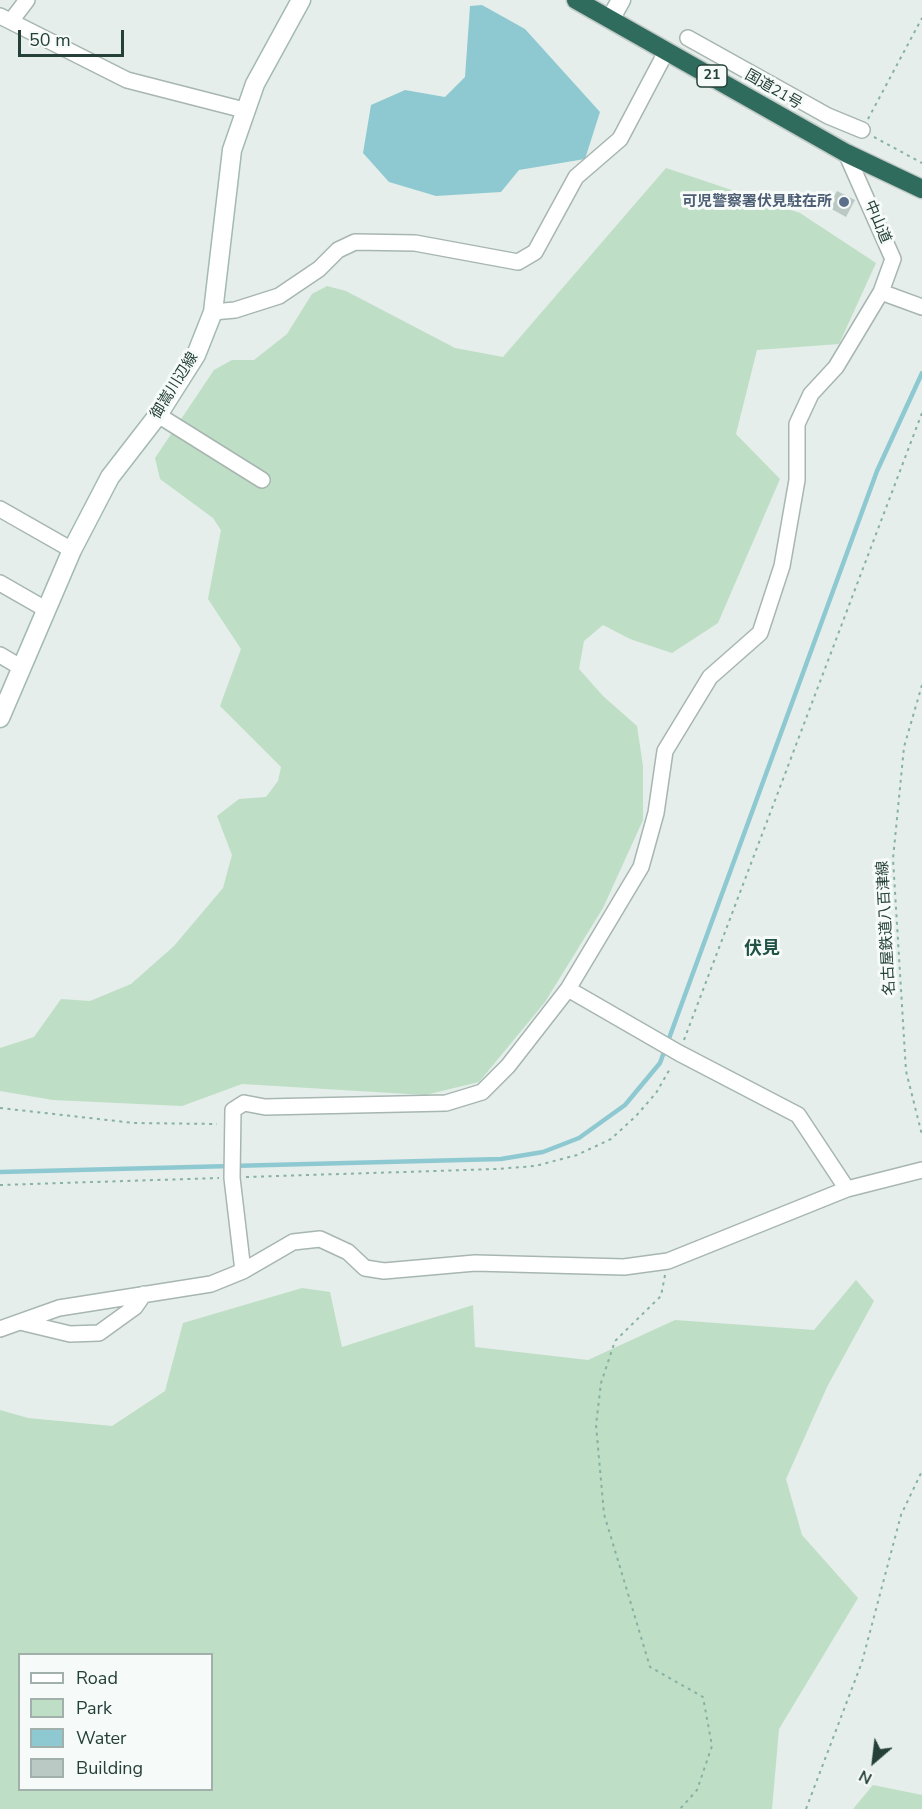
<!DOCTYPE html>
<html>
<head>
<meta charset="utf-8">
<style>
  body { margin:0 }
  #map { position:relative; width:922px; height:1809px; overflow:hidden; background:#e5eeea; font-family:"Nunito Sans",sans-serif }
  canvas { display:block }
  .legend { position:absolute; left:18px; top:1653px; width:195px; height:138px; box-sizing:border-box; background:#f6faf8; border:2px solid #a2b0ab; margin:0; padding:8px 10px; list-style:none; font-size:18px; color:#244038 }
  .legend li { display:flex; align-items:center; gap:12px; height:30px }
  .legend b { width:30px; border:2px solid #a2b0ab }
  .north { position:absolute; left:844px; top:1731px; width:60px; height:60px; -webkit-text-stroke:4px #f6faf8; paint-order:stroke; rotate:208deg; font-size:16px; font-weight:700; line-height:24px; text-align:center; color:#244038 }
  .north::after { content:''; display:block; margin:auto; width:21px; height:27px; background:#244038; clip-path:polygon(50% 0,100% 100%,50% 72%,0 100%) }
  .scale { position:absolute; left:18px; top:30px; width:106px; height:27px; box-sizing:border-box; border:3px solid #244038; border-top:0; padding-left:8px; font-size:18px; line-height:21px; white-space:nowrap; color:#244038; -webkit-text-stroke:4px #f6faf8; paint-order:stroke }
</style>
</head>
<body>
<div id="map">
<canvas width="922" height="1809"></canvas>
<ul class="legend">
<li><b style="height:8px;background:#fff"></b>Road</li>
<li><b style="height:16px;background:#bedec6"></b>Park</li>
<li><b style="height:16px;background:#8ec9d2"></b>Water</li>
<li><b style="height:16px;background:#bac9c3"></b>Building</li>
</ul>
<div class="north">N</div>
<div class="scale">50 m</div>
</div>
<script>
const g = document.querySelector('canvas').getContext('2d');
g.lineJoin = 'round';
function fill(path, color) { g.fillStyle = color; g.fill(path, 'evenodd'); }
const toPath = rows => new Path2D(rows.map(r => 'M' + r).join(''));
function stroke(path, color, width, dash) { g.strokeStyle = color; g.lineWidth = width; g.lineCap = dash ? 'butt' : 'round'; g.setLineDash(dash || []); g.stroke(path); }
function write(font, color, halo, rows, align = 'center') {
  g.font = font + ' "Nunito Sans","Noto Sans JP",sans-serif'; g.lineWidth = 6; g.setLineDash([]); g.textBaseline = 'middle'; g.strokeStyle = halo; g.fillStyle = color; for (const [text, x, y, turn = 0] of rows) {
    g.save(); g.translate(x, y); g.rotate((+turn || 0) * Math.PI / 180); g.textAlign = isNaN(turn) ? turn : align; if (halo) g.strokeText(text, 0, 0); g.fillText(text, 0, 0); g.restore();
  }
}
fill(toPath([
  [666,168,800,213,876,263,839,344,757,350,736,434,780,479,718,623,672,653,630,639,603,625,584,641,579,669,603,696,637,726,643,766,643,820,603,908,545,1002,479,1082,425,1095,242,1084,182,1106,53,1100,0,1091,0,1048,34,1037,61,999,90,1001,131,984,174,946,223,888,232,855,217,816,239,799,266,797,278,781,281,767,220,706,241,649,208,599,221,530,213,518,160,479,155,458,214,370,232,360,254,360,287,334,312,294,327,286,346,291,455,348,503,357],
  [856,1280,874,1301,827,1387,786,1479,802,1535,858,1598,779,1729,772,1809,0,1809,0,1410,28,1418,112,1426,165,1391,183,1323,302,1288,330,1292,342,1347,473,1305,475,1347,588,1360,675,1320,814,1330],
  [20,1654,212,1654,212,1790,20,1790],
  [873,1785,922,1795,922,1809,853,1809]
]), '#bedec6');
fill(toPath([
  [482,5,525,29,600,112,585,159,519,170,501,192,436,196,389,182,363,153,371,105,405,90,445,97,465,77,470,6]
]), '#8ec9d2');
stroke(toPath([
  [0,1172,501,1159,543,1152,579,1138,625,1105,660,1063,877,471,922,373]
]), '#8ec9d2', 4.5);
fill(toPath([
  [837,191,855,200,846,217,828,207]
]), '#bac9c3');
const street = toPath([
  [0,16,127,80,244,110],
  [11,21,27,0],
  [688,38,828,116,862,130],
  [881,292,922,307],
  [213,312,235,310,279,296,319,269,338,250,355,242,415,243,518,262,535,252,576,177,620,139,667,50],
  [158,415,262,480],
  [0,509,72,550],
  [0,583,47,610],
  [0,655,22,668],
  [568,989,679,1053,798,1115,847,1189],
  [243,1271,232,1178,233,1110,244,1103,265,1107,446,1103,482,1092,508,1066,568,989,641,867,656,813,665,751,710,677,760,633,782,566,797,480,797,424,811,394,836,367,881,292,893,259,846,153],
  [20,1322,70,1334,99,1333,135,1307,144,1294],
  [0,1329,59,1308,211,1284,243,1271,293,1242,320,1239,348,1252,365,1268,384,1271,475,1263,624,1267,668,1261,847,1189,922,1170]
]);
const secondary = toPath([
  [611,18,621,0],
  [0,718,72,550,110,477,158,415,196,355,213,312,232,150,255,84,301,0]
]);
const highway = toPath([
  [576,0,846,153,922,189]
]);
stroke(street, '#a7b6b1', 18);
stroke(secondary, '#a3bab1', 21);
stroke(highway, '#c2cac7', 21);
stroke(toPath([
  [868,119,922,18],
  [874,137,922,163],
  [922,685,904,747,893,859,906,1071,922,1135],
  [684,1040,922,413],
  [0,1108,134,1123,217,1124],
  [246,1177,497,1169,535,1166,577,1155,611,1139,636,1116,656,1093,671,1067],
  [0,1185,219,1178],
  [665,1275,661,1296,615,1341,601,1383,596,1425,604,1514,650,1667,703,1697,712,1746,697,1790,680,1809],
  [806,1809,862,1662,901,1515,922,1471]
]), '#86b1a3', 2, [3, 4.5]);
stroke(street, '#fff', 15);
stroke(secondary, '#fff', 18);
stroke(highway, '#306c5e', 18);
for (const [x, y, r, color] of [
  [844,202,6,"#5c6f8a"]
]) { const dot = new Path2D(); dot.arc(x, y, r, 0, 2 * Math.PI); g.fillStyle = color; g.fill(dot); stroke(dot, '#f6faf8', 2); }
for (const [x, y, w] of [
  [712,76,30]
]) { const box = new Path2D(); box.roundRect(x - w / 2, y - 11, w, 22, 4.5); g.fillStyle = '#f6faf8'; g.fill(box); stroke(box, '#244038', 1.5); }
write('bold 14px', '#244038', null, [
  ["21",712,76]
]);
write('15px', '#244038', '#f6faf8', [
  ["国道21号",773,90,30],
  ["中山道",877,222,67],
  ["御嵩川辺線",175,386,-58],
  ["名古屋鉄道八百津線",887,928,-93]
]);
write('bold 15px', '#4e5e75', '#f6faf8', [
  ["可児警察署伏見駐在所",832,202]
], 'right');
write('bold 18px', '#205245', '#f6faf8', [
  ["伏見",762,950]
]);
</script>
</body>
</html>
